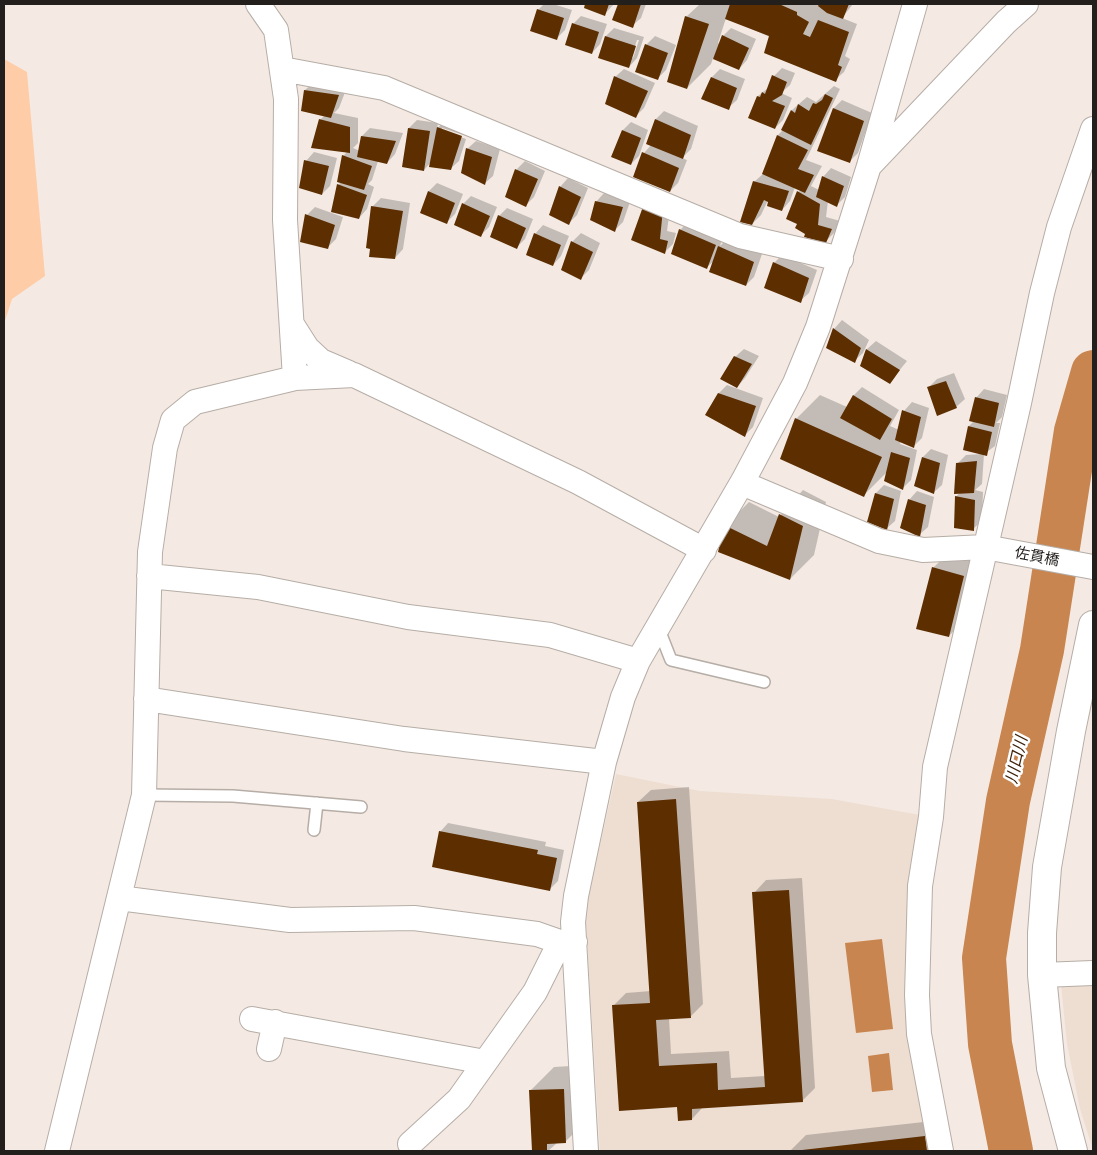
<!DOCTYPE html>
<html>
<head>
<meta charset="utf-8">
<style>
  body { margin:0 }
  #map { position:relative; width:1097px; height:1155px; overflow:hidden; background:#f4eae3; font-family:Montserrat,sans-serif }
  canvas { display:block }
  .frame { position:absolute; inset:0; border:5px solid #231f1d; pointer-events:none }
</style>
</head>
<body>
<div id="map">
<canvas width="1097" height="1155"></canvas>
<div class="frame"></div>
</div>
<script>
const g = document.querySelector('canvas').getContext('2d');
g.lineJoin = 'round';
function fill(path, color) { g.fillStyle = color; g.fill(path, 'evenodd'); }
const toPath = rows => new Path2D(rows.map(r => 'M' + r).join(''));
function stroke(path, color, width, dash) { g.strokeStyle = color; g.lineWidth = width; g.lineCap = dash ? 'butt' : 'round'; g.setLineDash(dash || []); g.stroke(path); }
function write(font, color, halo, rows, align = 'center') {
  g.font = font + ' Montserrat,"Noto Sans JP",sans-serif'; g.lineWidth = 5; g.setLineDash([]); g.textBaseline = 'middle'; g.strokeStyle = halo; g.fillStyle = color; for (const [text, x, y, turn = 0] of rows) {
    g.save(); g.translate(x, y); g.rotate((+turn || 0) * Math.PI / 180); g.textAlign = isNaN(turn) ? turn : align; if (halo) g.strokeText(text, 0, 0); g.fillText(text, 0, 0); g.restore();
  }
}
fill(toPath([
  [616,774,700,791,832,799,931,817,917,995,941,1151,600,1151,585,911],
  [1093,973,1093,1150,1080,1109,1067,1044,1060,975]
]), '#eeded2');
fill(toPath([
  [4,59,27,72,45,276,12,299,4,324]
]), '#fecca7');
fill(toPath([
  [882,939,893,1029,856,1033,845,943],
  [889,1053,893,1090,872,1092,868,1056]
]), '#c8854f');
fill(toPath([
  [544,4,553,4,572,10,565,30,557,38,538,10],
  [587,4,614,4,604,15,586,7],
  [620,4,646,4,641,18,632,26,613,19],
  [700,4,853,4,842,18,857,24,845,56,850,59,844,72,835,80,770,37,726,18,718,43,720,44,723,36,731,28,756,39,747,60,739,69,713,58,711,64,687,88,686,17],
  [581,16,607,24,600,44,592,53,573,24],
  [614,28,644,37,637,58,629,67,599,57,606,36],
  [637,40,639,40,633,58,631,58],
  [655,36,676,45,666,70,657,79,646,45],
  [782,68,795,73,790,85,781,93,792,98,783,120,775,128,749,117,758,96,768,88,774,76],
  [624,69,655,83,644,108,636,116,615,77],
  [720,69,745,79,737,100,728,108,712,77],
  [314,82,347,87,339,108,334,113,358,118,358,143,353,148,360,151,362,136,370,128,403,133,395,154,387,163,378,161,372,180,368,184,374,187,367,209,359,218,338,185,341,182,343,156,348,151,320,120,325,115,305,90],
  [834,86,840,89,806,160,822,166,811,186,819,190,823,177,831,168,851,177,845,197,837,205,828,201,826,217,840,221,834,233,825,242,806,233,798,223,798,192,801,190,795,187,790,201,782,210,768,200,761,215,752,224,754,182,764,173,778,135,783,130,792,110,807,97,816,102],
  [842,100,872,113,858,153,849,162,819,150,834,108],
  [664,111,698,126,691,149,682,158,687,160,678,183,670,191,644,153,651,145,656,119],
  [446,119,470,128,467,136,442,128,442,130,466,139,459,161,450,169,431,162,424,170,409,128,417,120,438,123,437,129],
  [631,122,648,130,639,156,631,164,623,130],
  [476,141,500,149,493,176,484,184,467,149],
  [314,152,337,158,330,186,322,194,306,161],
  [525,161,545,171,534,197,525,206,507,197,517,169],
  [568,178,588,188,577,215,569,223,560,187],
  [437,183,463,194,455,214,447,222,429,191],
  [604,193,631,199,623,222,615,230,596,202],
  [471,196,497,207,489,227,481,235,463,204],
  [381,198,410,203,403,249,395,258,372,248,372,207],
  [671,201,667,231,676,233,673,244,665,252,633,239],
  [315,207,343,217,336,239,327,248,307,215],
  [507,208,533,219,525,239,517,247,499,216],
  [689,221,723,236,720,246,728,238,762,254,754,277,746,285,715,260,707,267,680,230],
  [543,225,569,236,561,256,553,265,535,234],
  [581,233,600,243,589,270,581,278,572,242],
  [782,255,817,270,809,293,800,301,774,263],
  [842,320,869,340,863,353,854,361,834,329],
  [876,341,907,361,890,382,862,365,867,349],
  [744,349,759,356,745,378,737,387,735,357],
  [954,373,965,399,956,407,928,388,937,379],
  [727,385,763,398,753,427,744,436,719,393],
  [862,387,899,410,890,426,899,430,904,411,912,402,929,408,922,438,914,446,901,441,900,444,917,450,911,480,903,488,887,472,864,495,796,419,820,395,847,407,854,395],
  [984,389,1007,395,1002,417,996,423,1000,423,995,446,984,454,982,484,975,490,983,492,982,521,973,529,956,497,960,492,957,464,966,455,982,454,969,426,974,421,976,398],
  [931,449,948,455,942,485,933,493,923,457],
  [884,485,901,491,895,521,886,529,876,493],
  [803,490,826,502,814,555,790,579,725,526,749,502,779,517],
  [917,491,934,497,928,527,919,535,909,500],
  [957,544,987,552,972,612,949,636,933,568],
  [689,787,703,1004,690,1017,669,1018,671,1054,729,1051,731,1078,765,1076,754,893,766,880,802,878,815,1088,802,1101,703,1107,692,1119,678,1106,614,1005,626,993,651,991,638,802,651,790],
  [448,823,546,842,545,846,564,850,558,881,550,889,440,832],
  [588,1065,589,1118,565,1142,557,1143,548,1151,534,1151,530,1091,554,1067],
  [942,1120,945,1151,790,1151,806,1135]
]), '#0003');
stroke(toPath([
  [1011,1151,990,1044,984,958,1008,801,1042,650,1076,431,1093,372]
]), '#c8854f', 44);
fill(toPath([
  [585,4,609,4,605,16,584,8],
  [618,4,641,4,633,28,612,20],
  [730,4,779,4,797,12,797,15,809,22,803,34,810,37,818,20,849,32,838,65,842,67,836,82,764,53,769,36,725,19],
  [819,4,849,4,843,19,827,13,818,6],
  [537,9,564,18,557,40,530,31],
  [685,16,709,24,687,89,667,82],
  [572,23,599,32,592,54,565,45],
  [722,35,749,48,739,70,713,59],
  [605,36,636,46,629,68,598,58],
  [645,44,668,53,658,80,635,72],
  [772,75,787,82,782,95,772,101,785,106,775,129,748,118,757,96,760,97,762,92,765,94],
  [614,76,648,91,636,118,605,104],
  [711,77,737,88,729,110,701,99],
  [304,90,339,95,331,118,301,111],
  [825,94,833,98,811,145,781,130,791,110,795,113,798,104,809,111,813,103,816,104,822,100],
  [833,108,864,121,850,163,817,151],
  [319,119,350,127,350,153,311,148],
  [655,119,691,135,683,159,646,144],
  [437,127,462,136,451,170,429,167],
  [408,128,430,131,424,171,402,167],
  [622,130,641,138,631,165,611,157],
  [777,135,808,150,798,169,814,175,805,193,762,174],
  [361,136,396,141,387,164,357,157],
  [466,148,492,157,485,185,461,173],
  [642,152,679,168,670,192,633,177],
  [342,155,372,166,364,190,337,182],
  [304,160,329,166,322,195,299,188],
  [515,169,538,179,526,207,505,197],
  [822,176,844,186,837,207,816,197],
  [753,181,789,191,782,211,767,206,768,202,764,200,752,225,740,222],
  [337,184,367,195,359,219,331,212],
  [559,186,581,197,569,225,549,215],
  [428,191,455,203,447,224,420,213],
  [797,191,820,204,818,225,832,229,826,243,804,237,805,234,795,228,797,224,786,219],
  [595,201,623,207,615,232,590,220],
  [645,201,663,209,660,239,668,241,665,254,631,240],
  [462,203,490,216,481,237,454,225],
  [371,206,403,211,395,259,369,257,370,249,366,248],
  [305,214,335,225,328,249,300,242],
  [498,215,526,228,517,249,490,237],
  [679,229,716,245,707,269,671,254],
  [534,233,561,245,553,266,526,255],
  [571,241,593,252,581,280,561,270],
  [718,246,754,262,746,286,709,272],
  [773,262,809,278,801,303,764,288],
  [833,328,861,348,855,363,826,348],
  [866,349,900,370,890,384,860,366],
  [734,356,752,364,737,388,720,379],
  [946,381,957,408,937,416,927,387],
  [718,393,756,406,745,437,705,415],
  [853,395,892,419,880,440,840,418],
  [975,397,999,403,994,427,969,421],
  [902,410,921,417,914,448,895,440],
  [795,418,882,457,864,497,780,459],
  [968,426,992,432,987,456,963,450],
  [891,452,910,458,903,490,884,481],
  [922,457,940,463,934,494,914,486],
  [977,461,974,493,954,494,956,463],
  [875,493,894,499,887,530,867,522],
  [955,496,975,500,974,531,954,528],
  [908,499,926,505,920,537,900,528],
  [779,514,803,526,790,580,718,552,724,525,767,546],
  [932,567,964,576,949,637,916,629],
  [676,799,691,1018,656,1020,659,1066,717,1063,718,1090,765,1087,752,892,789,890,803,1102,692,1109,692,1120,678,1121,677,1107,619,1111,612,1005,650,1003,637,802],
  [439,831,538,850,537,854,557,858,550,891,432,867],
  [564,1089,566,1143,547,1144,547,1151,532,1151,529,1090],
  [925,1136,927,1151,802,1151,802,1150]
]), '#5c2e00');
const lane = toPath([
  [658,627,671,660,764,682],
  [144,795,233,796,361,807],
  [314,830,317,803]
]);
const street = toPath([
  [258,4,276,30,286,99,285,220,295,378],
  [282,69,384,88,740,236,841,259],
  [871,164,1006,22,1026,4],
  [293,326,307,348,321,361,349,373],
  [742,483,879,541,923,550,985,547,1093,567],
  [149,576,258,587,408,617,550,635,638,661],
  [146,699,404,739,604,762],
  [119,898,290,920,414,918,537,934,560,942],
  [1042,975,1093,973],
  [252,1019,485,1062],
  [269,1049,275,1022],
  [410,1144,459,1099,535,992,560,942,575,942],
  [57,1151,144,795,150,552,165,448,173,420,195,402,295,378,354,375,578,482,704,550],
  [586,1151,573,922,576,896,604,762,623,697,638,661,743,481,795,383,818,327,869,166,915,4],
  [941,1151,919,1034,917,995,920,886,931,817,935,767,1019,403,1042,293,1059,227,1093,129]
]);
const secondary = toPath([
  [1073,1151,1051,1068,1042,975,1042,933,1047,867,1071,731,1093,625]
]);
stroke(lane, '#b6ada6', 14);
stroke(street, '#b6ada6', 26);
stroke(secondary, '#b6ada6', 30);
stroke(lane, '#fff', 11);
stroke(street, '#fff', 24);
stroke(secondary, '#fff', 28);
write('15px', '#231f1d', '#fff', [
  ["佐貫橋",1037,557,11]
]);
write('italic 16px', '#3e220a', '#fff', [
  ["川口川",1017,760,-77]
]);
</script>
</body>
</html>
